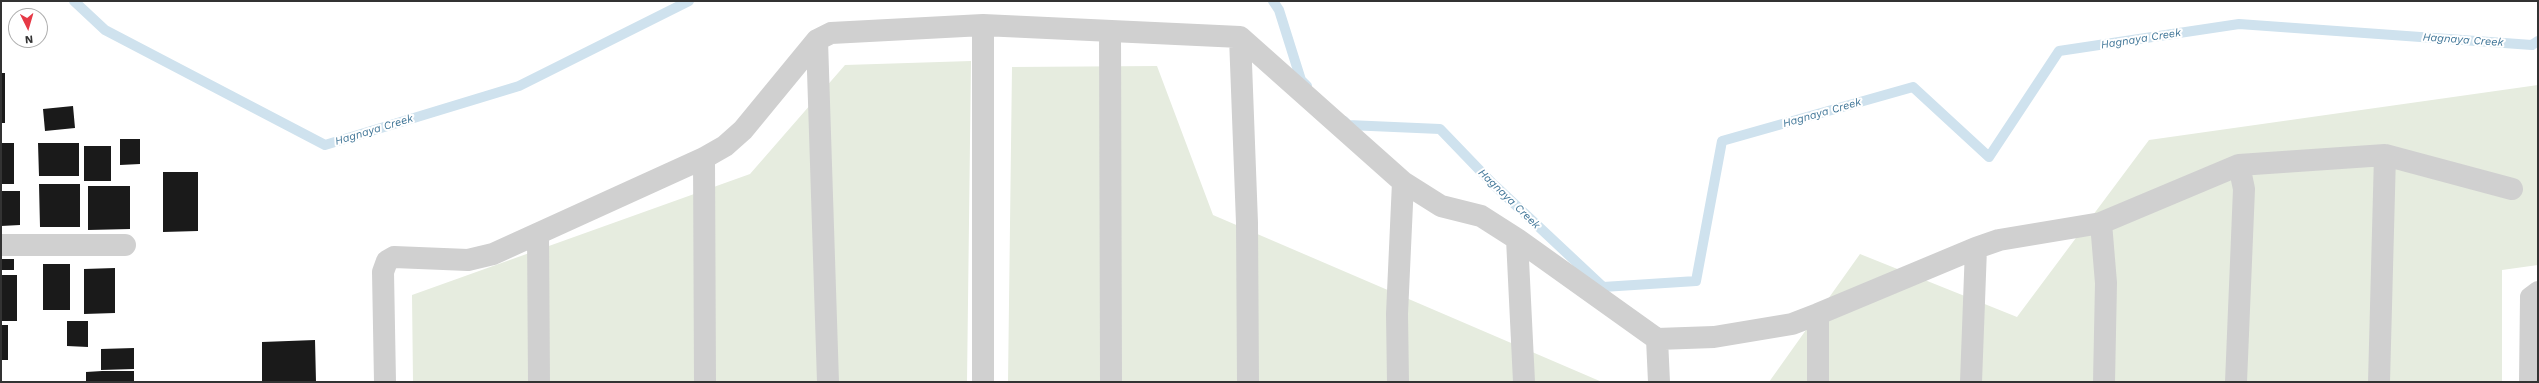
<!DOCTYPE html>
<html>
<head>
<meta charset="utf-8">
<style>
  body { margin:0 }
  #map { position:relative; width:2539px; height:383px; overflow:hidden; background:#fff; font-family:"Work Sans",sans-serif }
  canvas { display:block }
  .frame { position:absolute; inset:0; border:2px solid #333; pointer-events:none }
  .north { position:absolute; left:8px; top:8px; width:40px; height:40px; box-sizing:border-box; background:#fff; border:1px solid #adadad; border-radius:50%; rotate:175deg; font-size:11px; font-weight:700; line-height:16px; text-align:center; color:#333 }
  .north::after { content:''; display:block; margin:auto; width:14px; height:18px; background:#e63946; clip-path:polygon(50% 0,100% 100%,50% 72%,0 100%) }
</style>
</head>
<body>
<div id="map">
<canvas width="2539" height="383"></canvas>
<div class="frame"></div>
<div class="north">N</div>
</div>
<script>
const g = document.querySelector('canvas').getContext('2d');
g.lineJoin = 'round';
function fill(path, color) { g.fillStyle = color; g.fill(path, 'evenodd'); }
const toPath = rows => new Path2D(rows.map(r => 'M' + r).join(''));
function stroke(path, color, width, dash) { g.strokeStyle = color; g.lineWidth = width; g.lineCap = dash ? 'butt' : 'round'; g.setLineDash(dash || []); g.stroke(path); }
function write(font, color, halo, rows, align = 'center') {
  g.font = font + ' "Work Sans",sans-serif'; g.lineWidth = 4; g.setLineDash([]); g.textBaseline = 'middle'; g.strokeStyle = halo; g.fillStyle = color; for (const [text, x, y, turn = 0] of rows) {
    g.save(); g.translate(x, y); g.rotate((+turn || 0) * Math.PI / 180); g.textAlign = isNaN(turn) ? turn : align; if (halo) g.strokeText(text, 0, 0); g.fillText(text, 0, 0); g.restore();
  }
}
fill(toPath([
  [971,61,967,382,413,382,412,295,750,174,845,65],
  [1157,66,1213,215,1602,382,1008,382,1012,67],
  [2538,85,2538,265,2502,270,2502,382,1769,382,1860,254,2017,317,2149,140]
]), '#e6ecdf');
stroke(toPath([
  [74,1,105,30,325,145,519,86,689,1],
  [1273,1,1279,10,1301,80,1307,86],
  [1344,121,1348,125,1440,129,1491,182,1603,287,1696,281,1722,141,1913,87,1989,157,2059,51,2239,24,2532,45,2538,41]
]), '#cfe2ee', 10);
fill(toPath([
  [1,73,5,73,5,123,1,123],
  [73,106,75,128,45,131,43,109],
  [120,139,140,139,140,164,120,165],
  [1,143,14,143,14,184,1,184],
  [38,143,79,143,79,176,39,176],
  [84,146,111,146,111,181,84,181],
  [163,172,198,172,198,231,163,232],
  [39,184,80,184,80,227,40,227],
  [88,186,130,186,130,229,88,230],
  [1,191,20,191,20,225,1,226],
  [1,259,14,259,14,270,1,270],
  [43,264,70,264,70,310,43,310],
  [115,268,115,313,84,314,84,269],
  [1,275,17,275,17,321,1,321],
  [67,321,88,321,88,347,67,346],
  [1,325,8,325,8,360,1,360],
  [315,340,316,382,262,382,262,342],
  [134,348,134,369,101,370,101,349],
  [102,371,134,371,134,382,86,382,86,372]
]), '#1a1a1a');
stroke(toPath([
  [2529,382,2530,297,2538,291]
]), '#d0d0d0', 20);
stroke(toPath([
  [983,25,983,382],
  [1110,31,1111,382],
  [1240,37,1247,223,1248,382],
  [817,40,828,382],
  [2385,155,2512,189],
  [704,158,705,382],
  [2101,223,2239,165],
  [538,234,539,382],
  [1517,239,1657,339],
  [1,245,125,245],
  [1818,314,1976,248],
  [385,382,383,272,387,261,394,257,468,260,493,254,704,158,725,146,743,130,817,40,831,33,983,25,1240,37,1403,182],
  [1398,382,1397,314,1403,182,1441,206,1481,216,1517,239,1524,382],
  [1659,382,1657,339,1714,337,1792,324,1818,314,1818,382],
  [1971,382,1976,248,1999,240,2101,223,2106,283,2104,382],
  [2236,382,2244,189,2239,165,2385,155,2379,382]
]), '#d0d0d0', 22);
write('italic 11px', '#3f7597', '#fff', [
  ["Hagnaya Creek",2141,39,-9],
  ["Hagnaya Creek",2463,40,4],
  ["Hagnaya Creek",1822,113,-16],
  ["Hagnaya Creek",374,130,-17],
  ["Hagnaya Creek",1509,199,44]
]);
</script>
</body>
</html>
